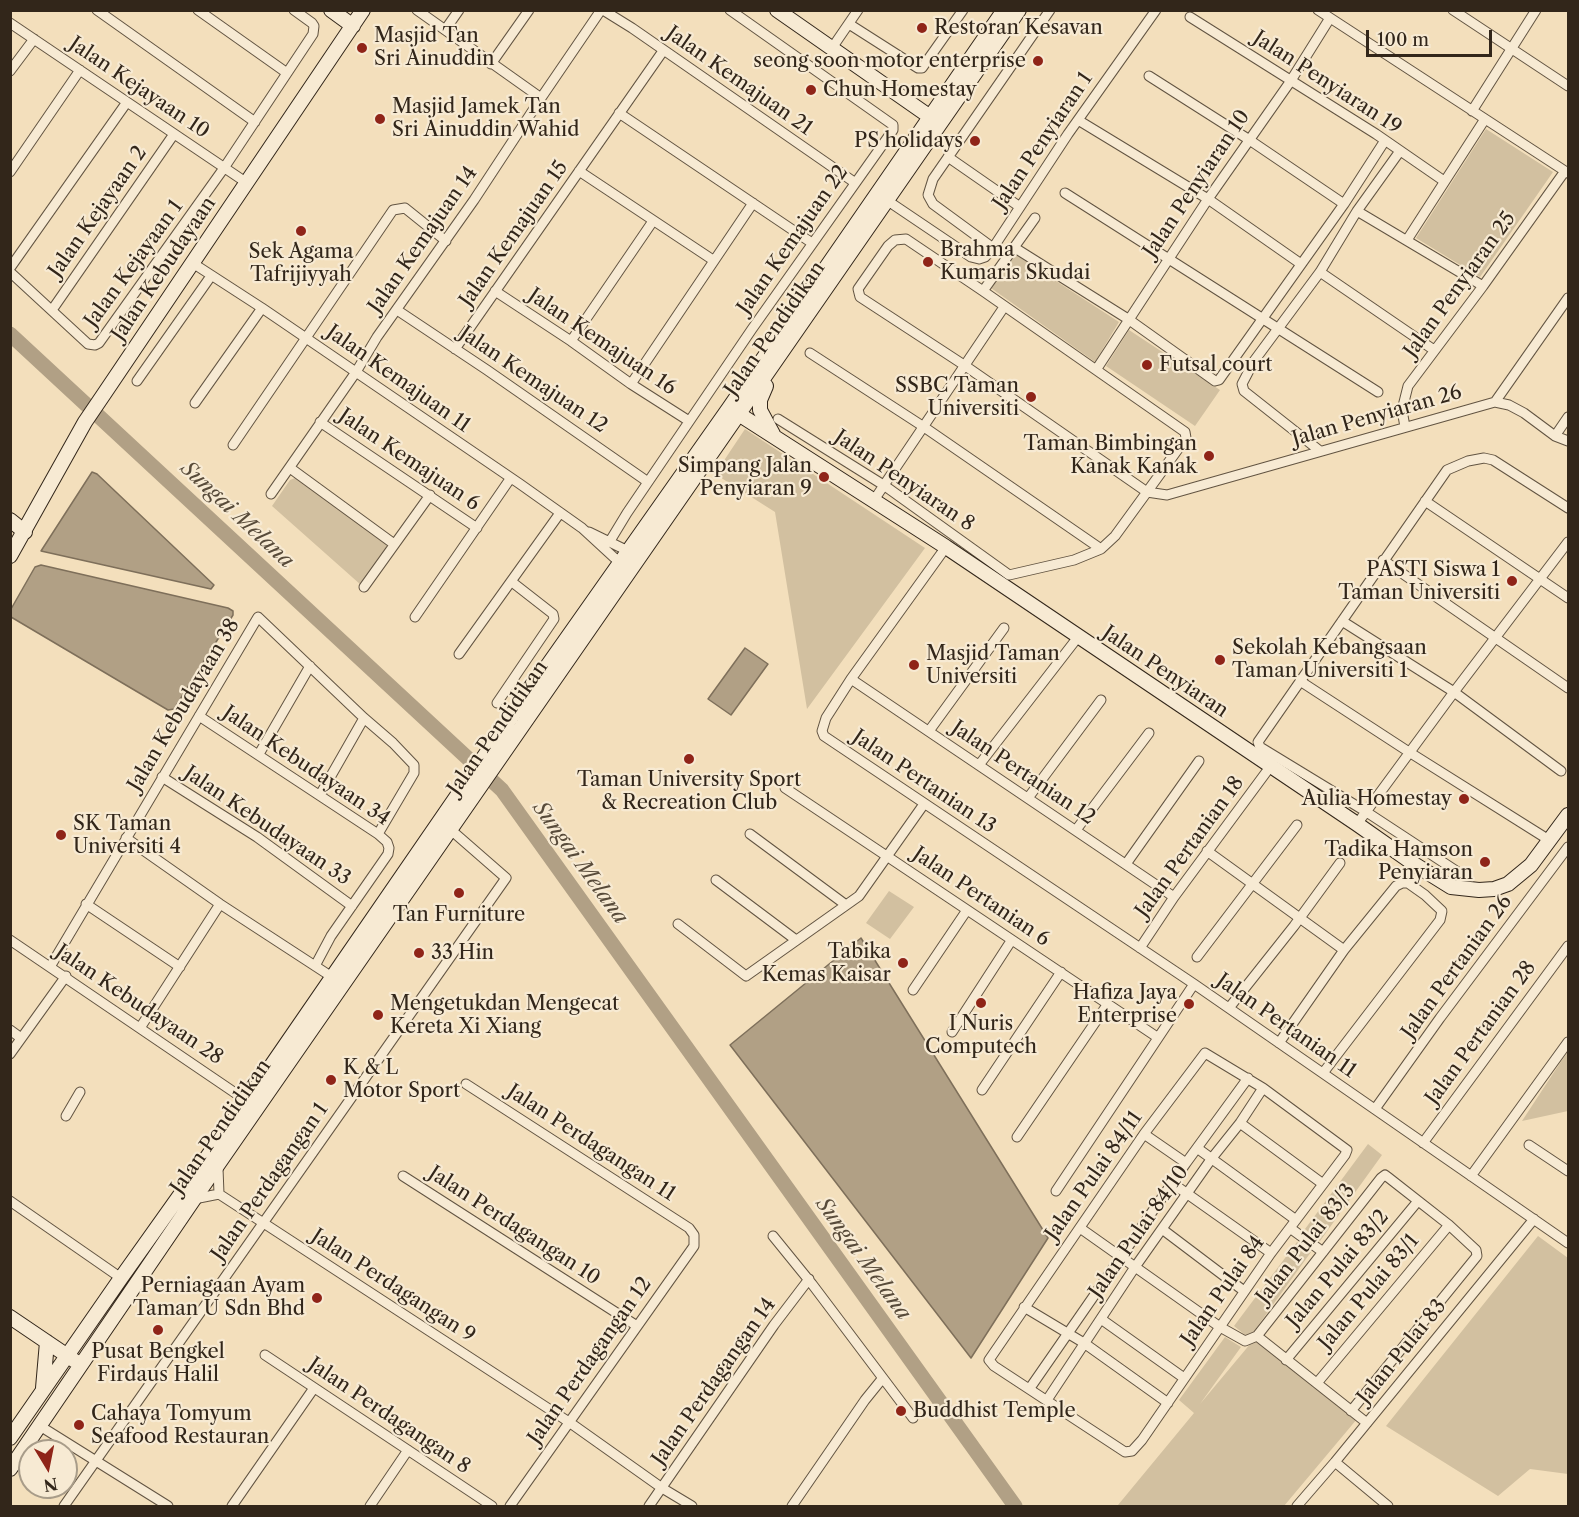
<!DOCTYPE html>
<html>
<head>
<meta charset="utf-8">
<style>
  body { margin:0 }
  #map { position:relative; width:1579px; height:1517px; overflow:hidden; background:#f3dfbc; font-family:"Libre Caslon Text",serif }
  canvas { display:block }
  .frame { position:absolute; inset:0; border:12px solid #32261a; pointer-events:none }
  .north { position:absolute; left:18px; top:1439px; width:60px; height:60px; box-sizing:border-box; background:#f7ead3; border:2px solid #a89c89; border-radius:50%; rotate:170deg; font-size:16px; font-weight:700; line-height:24px; text-align:center; color:#32261a }
  .north::after { content:''; display:block; margin:auto; width:21px; height:27px; background:#8f2418; clip-path:polygon(50% 0,100% 100%,50% 72%,0 100%) }
  .scale { position:absolute; left:1366px; top:30px; width:126px; height:27px; box-sizing:border-box; border:3px solid #32261a; border-top:0; padding-left:8px; font-size:18px; line-height:21px; white-space:nowrap; color:#32261a; -webkit-text-stroke:4px #f7ead3; paint-order:stroke }
</style>
</head>
<body>
<div id="map">
<canvas width="1579" height="1517"></canvas>
<div class="frame"></div>
<div class="north">N</div>
<div class="scale">100 m</div>
</div>
<script>
const g = document.querySelector('canvas').getContext('2d');
g.lineJoin = 'round';
function fill(path, color) { g.fillStyle = color; g.fill(path, 'evenodd'); }
const toPath = rows => new Path2D(rows.map(r => 'M' + r).join(''));
function stroke(path, color, width, dash) { g.strokeStyle = color; g.lineWidth = width; g.lineCap = dash ? 'butt' : 'round'; g.setLineDash(dash || []); g.stroke(path); }
function write(font, color, halo, rows, align = 'center') {
  g.font = font + ' "Libre Caslon Text",serif'; g.lineWidth = 4.5; g.setLineDash([]); g.textBaseline = 'middle'; g.strokeStyle = halo; g.fillStyle = color; for (const [text, x, y, turn = 0] of rows) {
    g.save(); g.translate(x, y); g.rotate((+turn || 0) * Math.PI / 180); g.textAlign = isNaN(turn) ? turn : align; if (halo) g.strokeText(text, 0, 0); g.fillText(text, 0, 0); g.restore();
  }
}
fill(toPath([
  [1486,129,1553,172,1480,277,1416,238],
  [1016,255,1119,322,1095,362,991,288],
  [1129,330,1220,390,1195,426,1106,366],
  [745,429,925,548,807,709,775,512,715,474],
  [295,478,386,543,387,549,361,585,272,506,290,480],
  [889,891,914,907,890,939,866,923],
  [1568,1052,1568,1111,1522,1121,1560,1063],
  [1368,1144,1382,1155,1320,1241,1305,1229],
  [1538,1236,1568,1258,1568,1474,1530,1469,1498,1496,1386,1426],
  [1297,1242,1311,1252,1249,1338,1234,1326],
  [1225,1337,1241,1347,1200,1404,1256,1337,1357,1419,1284,1506,1119,1506,1118,1505,1194,1413,1179,1400]
]), '#d2c0a0');
const water = toPath([
  [92,472,97,474,214,585,211,589,41,551,92,472],
  [41,565,228,608,233,611,233,615,174,709,168,710,11,617,11,609,35,567,41,565],
  [745,648,768,664,731,715,708,699,745,648],
  [861,938,1048,1238,971,1358,730,1045,861,938]
]);
fill(water, '#b1a085');
stroke(water, '#7e6f5a', 1.5);
stroke(toPath([
  [10,334,502,790,1015,1506]
]), '#b1a085', 15);
const street = toPath([
  [97,10,255,122],
  [198,10,287,73],
  [417,10,541,98],
  [603,10,632,28,854,182],
  [1318,10,1568,173],
  [1453,10,1568,86],
  [1190,17,1376,134,1444,181],
  [10,23,247,183],
  [849,24,918,68,922,68,963,10],
  [445,30,459,10],
  [832,48,858,10],
  [491,64,529,10],
  [10,71,34,39],
  [1149,76,1248,139,1344,204],
  [1472,111,1536,10],
  [619,113,812,243],
  [1078,120,1208,199,1301,264],
  [948,157,1020,207],
  [579,171,713,260],
  [10,172,80,70],
  [1065,193,1378,392],
  [888,201,971,257,979,259,985,257,993,248,1068,134,1156,10],
  [1357,211,1483,286],
  [1407,240,1485,119],
  [993,248,933,204,928,195,933,179,1050,10],
  [1015,248,1128,319,1215,381,1219,380,1344,204,1384,142],
  [191,262,262,308,520,484,582,528,620,563],
  [10,268,127,102],
  [10,272,88,344,95,345,99,343,224,168,313,34,314,26,312,23,294,10],
  [1320,272,1434,350],
  [495,291,571,341,631,384,689,421],
  [983,291,1035,218],
  [52,310,174,134],
  [397,310,487,370,648,482],
  [571,341,653,221],
  [455,349,663,51],
  [810,353,924,427,1101,549],
  [1096,370,1208,199,1290,82,1330,18],
  [137,381,211,276],
  [631,384,753,203],
  [1495,402,1509,405,1524,413,1555,436,1568,441],
  [195,403,262,308],
  [778,419,885,486,1009,575,1074,560,1101,549,1115,536,1147,492,1186,438,1185,432,983,291,906,239,895,240,888,246,858,289,860,297,964,365,1147,492,1167,495,1495,402,1568,298],
  [320,422,477,528],
  [1405,427,1402,410,1408,386,1483,286,1565,171],
  [1555,436,1568,417],
  [233,445,393,210,405,208,446,241],
  [1320,451,1244,391,1242,384,1254,361,1320,272,1357,211,1400,151],
  [290,468,394,544],
  [271,494,356,372,377,337,474,200,541,98,601,10],
  [874,500,1004,307],
  [1425,501,1568,598],
  [589,532,628,551],
  [610,541,627,513,752,329,893,130,893,125,730,10],
  [946,547,851,679,826,718,822,731,824,736,1194,984,1568,1243],
  [1383,560,1568,688],
  [364,587,430,495],
  [415,617,510,479],
  [1342,621,1454,692,1561,771],
  [459,654,560,513],
  [851,679,1174,897],
  [1300,681,1409,752,1549,840],
  [497,703,554,619,553,614,512,582],
  [199,716,378,834,387,842,389,848,388,854,331,936,315,966],
  [929,731,1004,628],
  [259,754,310,666],
  [979,765,1078,637],
  [162,777,257,837,352,906],
  [785,788,1157,1037],
  [320,795,364,718],
  [1028,798,1101,700],
  [1357,824,1454,692,1568,542],
  [1076,830,1149,733],
  [750,834,846,905],
  [126,838,220,904,332,977],
  [1207,851,1344,950],
  [1126,864,1199,761],
  [1464,876,1365,811,1260,747,1258,742,1447,470,1468,461,1484,458,1493,460,1568,508],
  [716,880,796,940],
  [86,904,180,967],
  [678,924,746,976,859,896,924,804],
  [10,940,247,1101],
  [1140,948,1174,897,1270,767],
  [1197,957,1297,825],
  [50,967,258,617,364,718,393,743,414,765,414,773,378,834],
  [913,990,967,910],
  [1229,1008,1294,926,1340,863],
  [140,1028,220,904],
  [10,1030,21,1038],
  [952,1032,1011,941],
  [1279,1043,1344,950,1396,886,1402,883,1408,883,1425,895,1442,911,1440,920,1323,1073],
  [1205,1053,1263,1088,1347,1150,1345,1155,1271,1253,1142,1440,1132,1451,1125,1452,994,1366,989,1360,1144,1134,1205,1053],
  [10,1054,66,976],
  [466,1084,689,1228,694,1235,694,1246,510,1506],
  [982,1090,1061,972],
  [1375,1109,1440,1018,1568,847],
  [66,1116,80,1092],
  [1240,1123,1323,1184],
  [1144,1134,1186,1163],
  [1017,1137,1107,1005],
  [1423,1143,1568,946],
  [1529,1145,1568,1171],
  [1197,1148,1296,1220],
  [218,1168,219,1194],
  [403,1176,637,1326],
  [1471,1176,1568,1042],
  [1172,1183,1271,1253],
  [1056,1191,1194,984],
  [194,1199,219,1194,569,1422,662,1488,692,1506],
  [10,1201,121,1278],
  [1080,1228,1220,1327,1245,1341,1257,1336,1381,1178,1385,1175,1389,1178,1449,1225,1476,1250,1477,1256,1351,1411],
  [1290,1228,1323,1252],
  [1162,1229,1244,1291],
  [773,1236,812,1284,913,1418],
  [1024,1307,1084,1343,1168,1403],
  [1101,1319,1184,1378],
  [1257,1336,1367,1423],
  [265,1355,492,1506],
  [1286,1360,1418,1201],
  [1317,1383,1449,1225],
  [1030,1388,1186,1163,1248,1078],
  [1047,1400,1135,1267,1212,1158,1240,1123,1263,1088],
  [40,1426,168,1506],
  [1335,1462,1388,1506],
  [64,1506,506,878,451,830],
  [232,1506,314,1388],
  [370,1506,408,1450],
  [649,1506,774,1325,809,1279],
  [792,1506,865,1400,882,1379],
  [1297,1506,1335,1462,1534,1219]
]);
const secondary = toPath([
  [331,10,353,26],
  [777,10,936,121],
  [766,386,760,400,760,410,773,434],
  [734,411,946,547,1357,824,1414,864,1451,887,1479,890,1494,889,1508,884,1531,865,1568,815],
  [10,520,25,532],
  [10,556,85,422,104,394,363,10],
  [10,1317,75,1361],
  [43,1388,47,1342],
  [10,1438,121,1278,247,1101,512,716,729,408,1004,10],
  [10,1469,194,1199,1019,10]
]);
stroke(street, '#625442', 11);
stroke(secondary, '#32261a', 16);
stroke(street, '#f7ead3', 9);
stroke(secondary, '#f7ead3', 14);
for (const [x, y, r, color] of [
  [922,28,6,"#8f2418"],
  [362,48,6,"#8f2418"],
  [1038,61,6,"#8f2418"],
  [811,90,6,"#8f2418"],
  [380,119,6,"#8f2418"],
  [975,141,6,"#8f2418"],
  [301,231,6,"#8f2418"],
  [928,262,6,"#8f2418"],
  [1147,365,6,"#8f2418"],
  [1031,397,6,"#8f2418"],
  [1209,456,6,"#8f2418"],
  [824,477,6,"#8f2418"],
  [1512,581,6,"#8f2418"],
  [1220,660,6,"#8f2418"],
  [914,665,6,"#8f2418"],
  [689,759,6,"#8f2418"],
  [1464,799,6,"#8f2418"],
  [61,835,6,"#8f2418"],
  [1485,862,6,"#8f2418"],
  [459,893,6,"#8f2418"],
  [419,953,6,"#8f2418"],
  [903,963,6,"#8f2418"],
  [981,1003,6,"#8f2418"],
  [1189,1004,6,"#8f2418"],
  [378,1015,6,"#8f2418"],
  [331,1080,6,"#8f2418"],
  [317,1298,6,"#8f2418"],
  [158,1330,6,"#8f2418"],
  [901,1411,6,"#8f2418"],
  [79,1425,6,"#8f2418"]
]) { const dot = new Path2D(); dot.arc(x, y, r, 0, 2 * Math.PI); g.fillStyle = color; g.fill(dot); stroke(dot, '#f7ead3', 2); }
write('20px', '#32261a', '#f7ead3', [
  ["Restoran Kesavan",934,28],
  ["Masjid Tan",374,36],
  ["Sri Ainuddin",374,59],
  ["seong soon motor enterprise",1026,61,"right"],
  ["Chun Homestay",823,90],
  ["Masjid Jamek Tan",392,107],
  ["Sri Ainuddin Wahid",392,130],
  ["PS holidays",963,141,"right"],
  ["Brahma",940,250],
  ["Kumaris Skudai",940,273],
  ["Sek Agama",301,252,"center"],
  ["Tafrijiyyah",301,275,"center"],
  ["Futsal court",1159,365],
  ["SSBC Taman",1019,386,"right"],
  ["Universiti",1019,409,"right"],
  ["Taman Bimbingan",1197,444,"right"],
  ["Kanak Kanak",1197,467,"right"],
  ["Simpang Jalan",812,466,"right"],
  ["Penyiaran 9",812,489,"right"],
  ["PASTI Siswa 1",1500,570,"right"],
  ["Taman Universiti",1500,593,"right"],
  ["Sekolah Kebangsaan",1232,648],
  ["Taman Universiti 1",1232,671],
  ["Masjid Taman",926,654],
  ["Universiti",926,677],
  ["Taman University Sport",689,780,"center"],
  ["& Recreation Club",689,803,"center"],
  ["Aulia Homestay",1452,799,"right"],
  ["SK Taman",73,824],
  ["Universiti 4",73,847],
  ["Tadika Hamson",1473,850,"right"],
  ["Penyiaran",1473,873,"right"],
  ["Tan Furniture",459,915,"center"],
  ["Tabika",891,952,"right"],
  ["Kemas Kaisar",891,975,"right"],
  ["33 Hin",431,953],
  ["Hafiza Jaya",1177,993,"right"],
  ["Enterprise",1177,1016,"right"],
  ["Mengetukdan Mengecat",390,1004],
  ["Kereta Xi Xiang",390,1027],
  ["I Nuris",981,1024,"center"],
  ["Computech",981,1047,"center"],
  ["K & L",343,1068],
  ["Motor Sport",343,1091],
  ["Perniagaan Ayam",305,1286,"right"],
  ["Taman U Sdn Bhd",305,1309,"right"],
  ["Pusat Bengkel",158,1352,"center"],
  ["Firdaus Halil",158,1375,"center"],
  ["Buddhist Temple",913,1411],
  ["Cahaya Tomyum",91,1414],
  ["Seafood Restauran",91,1437]
], 'left');
write('20px', '#32261a', '#f7ead3', [
  ["Jalan Kemajuan 21",739,81,35],
  ["Jalan Penyiaran 19",1327,83,33],
  ["Jalan Kejayaan 10",139,88,34],
  ["Jalan Penyiaran 1",1043,141,-56],
  ["Jalan Penyiaran 10",1197,184,-56],
  ["Jalan Kejayaan 2",98,212,-55],
  ["Jalan Kemajuan 15",514,234,-55],
  ["Jalan Kemajuan 14",423,240,-55],
  ["Jalan Kemajuan 22",793,240,-55],
  ["Jalan Kejayaan 1",134,264,-54],
  ["Jalan Kebudayaan",164,269,-56],
  ["Jalan Penyiaran 25",1460,285,-54],
  ["Jalan Pendidikan",775,329,-55],
  ["Jalan Kemajuan 16",602,342,34],
  ["Jalan Kemajuan 11",398,379,35],
  ["Jalan Kemajuan 12",533,380,34],
  ["Jalan Penyiaran 26",1377,416,-16],
  ["Jalan Kemajuan 6",409,460,34],
  ["Jalan Penyiaran 8",904,481,34],
  ["Jalan Penyiaran",1165,672,34],
  ["Jalan Kebudayaan 38",184,705,-59],
  ["Jalan Pendidikan",498,728,-55],
  ["Jalan Kebudayaan 34",306,766,34],
  ["Jalan Pertanian 12",1023,773,34],
  ["Jalan Pertanian 13",924,782,34],
  ["Jalan Kebudayaan 33",267,826,34],
  ["Jalan Pertanian 18",1190,847,-54],
  ["Jalan Pertanian 6",981,897,34],
  ["Jalan Pertanian 26",1457,967,-54],
  ["Jalan Kebudayaan 28",139,1005,34],
  ["Jalan Pertanian 11",1286,1026,35],
  ["Jalan Pertanian 28",1481,1033,-54],
  ["Jalan Pendidikan",221,1127,-55],
  ["Jalan Perdagangan 11",591,1143,33],
  ["Jalan Pulai 84/11",1094,1176,-55],
  ["Jalan Perdagangan 1",270,1182,-55],
  ["Jalan Perdagangan 10",514,1226,33],
  ["Jalan Pulai 84/10",1139,1232,-55],
  ["Jalan Pulai 83/3",1306,1244,-52],
  ["Jalan Pulai 83/2",1338,1269,-50],
  ["Jalan Perdagangan 9",393,1286,33],
  ["Jalan Pulai 84",1223,1291,-55],
  ["Jalan Pulai 83/1",1369,1292,-50],
  ["Jalan Pulai 83",1402,1352,-51],
  ["Jalan Perdagangan 12",590,1361,-55],
  ["Jalan Perdagangan 14",714,1382,-55],
  ["Jalan Perdagangan 8",389,1416,34]
]);
write('italic 21px', '#584b3a', '#f7ead3', [
  ["Sungai Melana",237,515,43],
  ["Sungai Melana",580,863,54],
  ["Sungai Melana",863,1259,54]
]);
</script>
</body>
</html>
